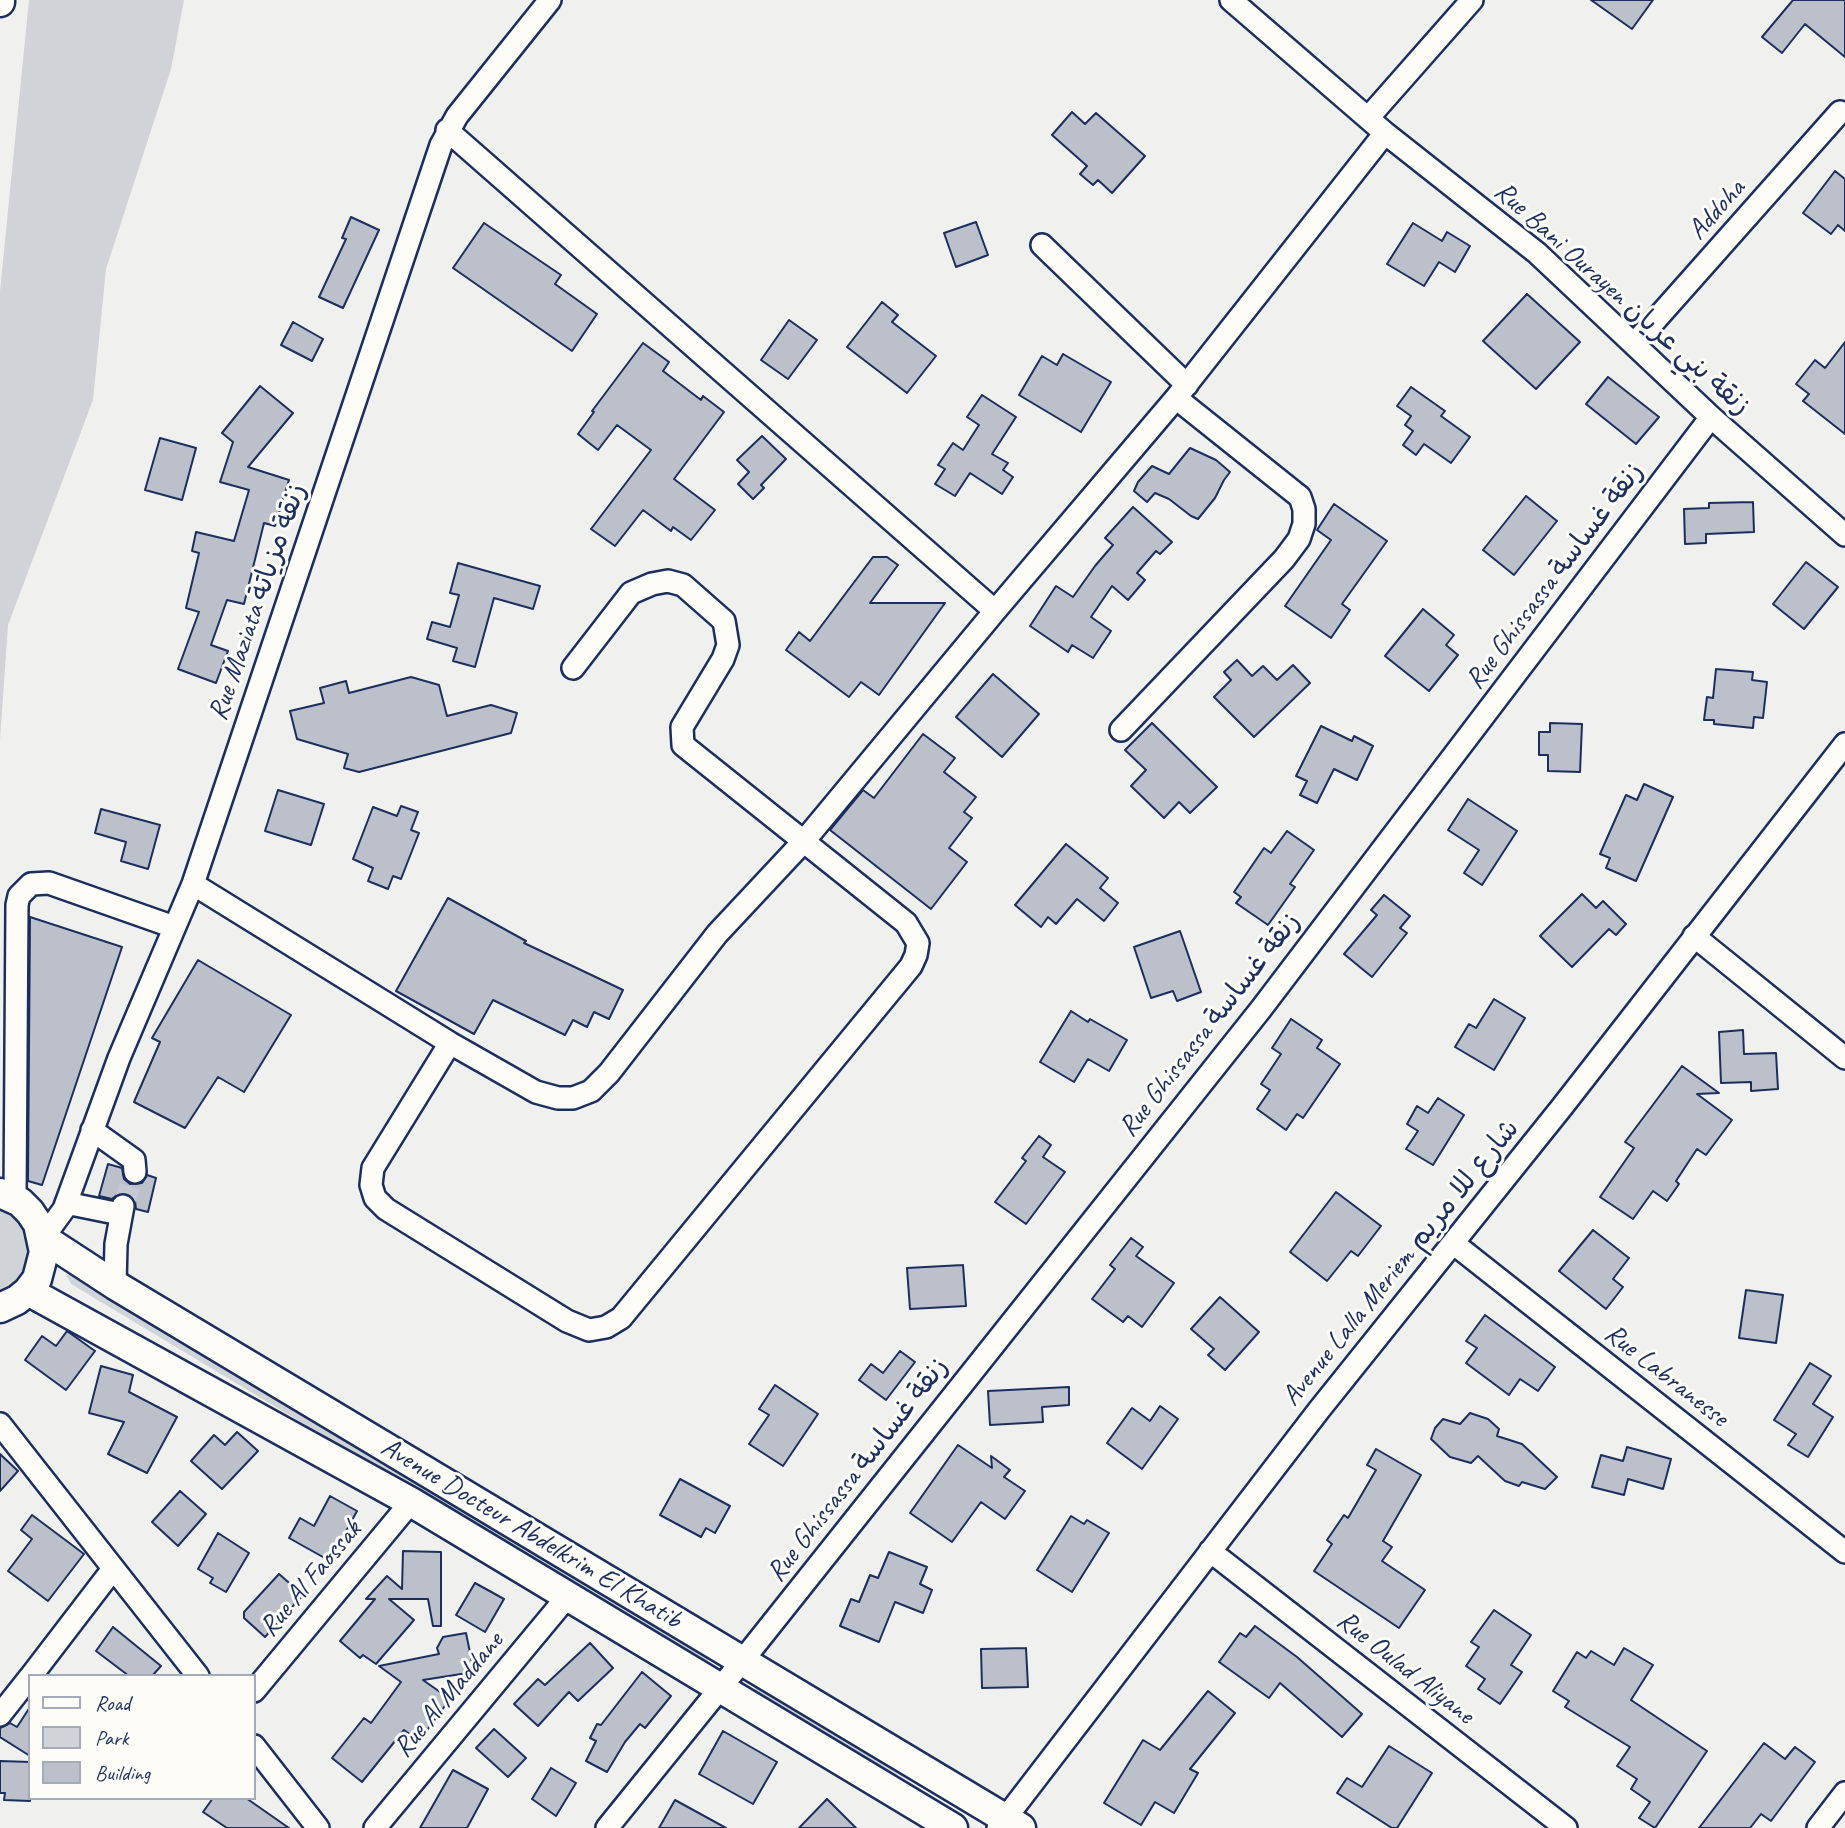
<!DOCTYPE html>
<html>
<head>
<meta charset="utf-8">
<style>
  body { margin:0 }
  #map { position:relative; width:1845px; height:1828px; overflow:hidden; background:#f0f0ee; font-family:Caveat,sans-serif }
  canvas { display:block }
  .legend { position:absolute; left:28px; top:1674px; width:228px; height:126px; box-sizing:border-box; background:#fdfcf7; border:2px solid #a3aaba; margin:0; padding:9px 12px; list-style:none; font-size:21px; color:#1b2f5e }
  .legend li { display:flex; align-items:center; gap:14px; height:35px }
  .legend b { width:35px; border:2px solid #a3aaba }
</style>
</head>
<body>
<div id="map">
<canvas width="1845" height="1828"></canvas>
<ul class="legend">
<li><b style="height:9px;background:#fdfcf7"></b>Road</li>
<li><b style="height:19px;background:#d0d3d8"></b>Park</li>
<li><b style="height:19px;background:#bbc0ca"></b>Building</li>
</ul>
</div>
<script>
const g = document.querySelector('canvas').getContext('2d');
g.lineJoin = 'round';
function fill(path, color) { g.fillStyle = color; g.fill(path, 'evenodd'); }
const toPath = rows => new Path2D(rows.map(r => 'M' + r).join(''));
function stroke(path, color, width, dash) { g.strokeStyle = color; g.lineWidth = width; g.lineCap = dash ? 'butt' : 'round'; g.setLineDash(dash || []); g.stroke(path); }
function write(font, color, halo, rows, align = 'center') {
  g.font = font + ' Caveat,"Playpen Sans Arabic",sans-serif'; g.lineWidth = 6; g.setLineDash([]); g.textBaseline = 'middle'; g.strokeStyle = halo; g.fillStyle = color; for (const [text, x, y, turn = 0] of rows) {
    g.save(); g.translate(x, y); g.rotate((+turn || 0) * Math.PI / 180); g.textAlign = isNaN(turn) ? turn : align; if (halo) g.strokeText(text, 0, 0); g.fillText(text, 0, 0); g.restore();
  }
}
fill(toPath([
  [29,0,184,0,171,69,106,269,93,400,8,625,0,740,0,291],
  [0,1209,13,1215,25,1228,31,1244,30,1262,22,1278,9,1290,0,1293],
  [73,1272,708,1655,708,1660,704,1664,71,1284,67,1276],
  [757,1686,982,1820,755,1697,753,1691]
]), '#d0d3d8');
const building = toPath([
  [1591,0,1653,0,1632,29,1591,0],
  [1793,0,1845,0,1845,57,1805,24,1782,53,1762,37,1793,0],
  [1072,112,1085,124,1096,113,1145,156,1112,193,1098,180,1093,185,1080,174,1087,166,1052,135,1072,112],
  [1835,171,1845,179,1845,231,1838,225,1831,234,1803,213,1835,171],
  [351,217,379,230,343,308,319,297,346,239,342,238,351,217],
  [976,222,988,255,956,267,944,233,976,222],
  [484,223,561,275,555,284,597,314,572,351,453,268,484,223],
  [1413,223,1442,241,1447,232,1470,246,1455,272,1439,262,1424,286,1387,264,1413,223],
  [1527,294,1580,342,1536,389,1483,341,1527,294],
  [882,302,898,315,892,322,936,356,907,393,847,347,882,302],
  [789,320,817,340,788,379,761,360,789,320],
  [293,322,323,339,312,361,281,345,293,322],
  [1845,342,1845,434,1803,401,1809,394,1796,384,1815,360,1825,368,1845,342],
  [643,343,669,362,663,371,701,400,703,396,724,412,674,479,715,510,691,540,673,527,671,531,643,510,615,546,591,529,651,450,617,425,598,450,578,434,594,412,592,411,643,343],
  [1063,354,1111,382,1081,432,1019,395,1042,356,1057,365,1063,354],
  [1608,377,1659,417,1636,444,1586,404,1608,377],
  [260,386,293,413,248,467,289,480,275,526,264,523,244,604,227,600,211,645,228,651,216,683,178,669,199,612,186,608,199,553,192,551,196,532,234,541,249,490,220,482,233,442,222,433,260,386],
  [1411,387,1445,411,1441,416,1470,437,1451,463,1424,444,1416,455,1403,445,1413,431,1405,425,1411,416,1397,406,1411,387],
  [982,395,1016,417,992,454,1008,463,1003,470,1013,477,1002,494,970,473,955,496,935,484,945,469,938,465,953,443,963,450,979,425,967,417,982,395],
  [762,436,786,459,761,485,764,488,753,499,738,484,749,472,737,460,762,436],
  [160,438,196,448,182,500,145,490,160,438],
  [1190,448,1216,460,1230,472,1224,480,1215,498,1198,519,1191,516,1169,499,1155,493,1147,502,1134,491,1138,482,1152,466,1169,474,1190,448],
  [1526,496,1557,521,1514,575,1483,550,1526,496],
  [1753,502,1754,532,1706,534,1706,543,1685,544,1684,509,1709,508,1709,503,1753,502],
  [1334,504,1387,541,1342,604,1350,610,1331,638,1285,606,1331,540,1317,530,1334,504],
  [1133,507,1172,542,1160,554,1156,551,1137,573,1145,580,1128,600,1112,586,1091,617,1111,631,1093,658,1072,645,1068,652,1030,626,1056,586,1073,597,1095,566,1113,545,1105,538,1133,507],
  [873,557,887,557,898,565,870,603,945,603,879,695,861,682,849,697,786,650,799,632,810,641,873,557],
  [1806,562,1838,587,1804,629,1773,604,1806,562],
  [458,563,540,586,533,609,494,598,475,667,453,661,457,648,427,639,432,622,450,627,459,595,450,593,458,563],
  [1423,609,1454,635,1446,645,1458,655,1429,691,1385,656,1423,609],
  [1237,660,1252,676,1263,666,1277,680,1293,665,1310,683,1254,737,1214,697,1231,680,1224,672,1237,660],
  [1716,669,1753,672,1752,680,1767,682,1763,718,1754,717,1753,728,1714,724,1714,720,1704,720,1707,697,1713,698,1716,669],
  [993,674,1039,714,1002,757,956,717,993,674],
  [411,677,439,685,447,716,491,705,517,713,511,733,359,772,344,768,348,754,297,739,290,711,324,703,320,688,346,681,349,693,411,677],
  [1152,723,1217,787,1190,813,1179,802,1164,818,1131,786,1146,770,1125,750,1152,723],
  [1550,723,1582,724,1580,772,1548,771,1548,755,1539,755,1539,732,1550,732,1550,723],
  [1321,726,1352,741,1354,736,1373,746,1357,780,1334,769,1317,803,1300,795,1307,781,1296,776,1321,726],
  [923,734,955,758,944,772,976,797,964,812,972,818,949,848,967,862,931,909,830,830,863,790,874,798,923,734],
  [1644,784,1673,797,1636,881,1606,868,1610,858,1600,854,1626,795,1637,800,1644,784],
  [278,790,324,804,311,845,265,831,278,790],
  [1468,799,1517,831,1482,885,1464,873,1479,850,1448,830,1468,799],
  [401,806,418,812,411,830,419,833,401,879,393,876,388,889,368,881,373,868,353,859,373,807,397,816,401,806],
  [101,809,160,825,148,869,121,861,126,842,95,833,101,809],
  [1287,831,1314,850,1290,884,1295,887,1268,925,1236,903,1241,897,1234,892,1264,848,1271,853,1287,831],
  [1066,844,1108,878,1100,888,1118,903,1104,921,1077,899,1056,924,1048,917,1041,927,1015,905,1066,844],
  [1582,894,1596,908,1603,901,1626,924,1616,935,1609,929,1572,967,1540,936,1582,894],
  [1384,895,1410,916,1400,928,1407,933,1372,977,1344,954,1377,915,1371,910,1384,895],
  [448,898,526,941,524,943,623,990,609,1019,594,1012,587,1027,573,1020,565,1035,493,1000,474,1034,396,991,448,898],
  [30,917,122,947,42,1185,28,1181,30,917],
  [1180,931,1201,992,1177,1001,1173,991,1151,998,1134,947,1180,931],
  [198,960,291,1015,244,1092,218,1077,185,1128,134,1102,160,1042,152,1038,198,960],
  [1494,999,1525,1018,1494,1070,1455,1047,1469,1024,1476,1028,1494,999],
  [1071,1011,1088,1022,1090,1019,1127,1040,1109,1071,1088,1059,1074,1082,1040,1062,1071,1011],
  [1291,1019,1322,1040,1317,1048,1340,1064,1303,1118,1297,1114,1286,1130,1257,1109,1270,1090,1261,1084,1281,1054,1272,1048,1291,1019],
  [1743,1030,1744,1054,1776,1053,1778,1089,1751,1091,1751,1082,1721,1083,1719,1032,1743,1030],
  [1682,1066,1719,1093,1697,1094,1732,1120,1706,1155,1697,1149,1676,1181,1679,1184,1667,1201,1653,1191,1633,1219,1600,1197,1634,1148,1625,1142,1682,1066],
  [1438,1098,1464,1115,1433,1165,1406,1149,1418,1131,1407,1124,1417,1106,1428,1113,1438,1098],
  [1039,1136,1051,1145,1043,1157,1065,1172,1026,1224,995,1202,1026,1161,1022,1158,1039,1136],
  [108,1164,122,1168,124,1179,130,1184,142,1183,147,1175,156,1178,148,1212,136,1209,135,1201,126,1193,118,1194,112,1199,99,1196,108,1164],
  [1336,1192,1381,1226,1358,1256,1351,1251,1327,1281,1290,1252,1336,1192],
  [1593,1230,1629,1258,1613,1279,1623,1287,1606,1309,1559,1271,1593,1230],
  [1131,1238,1143,1247,1136,1256,1174,1283,1142,1327,1128,1316,1123,1322,1092,1299,1115,1269,1110,1265,1131,1238],
  [963,1265,966,1306,910,1309,907,1268,963,1265],
  [1746,1290,1783,1295,1776,1343,1739,1338,1746,1290],
  [1220,1297,1259,1332,1225,1370,1208,1355,1214,1349,1191,1329,1220,1297],
  [1485,1315,1555,1367,1538,1391,1520,1379,1509,1395,1466,1363,1477,1348,1466,1341,1485,1315],
  [67,1331,95,1351,66,1390,25,1360,42,1336,56,1346,67,1331],
  [900,1351,915,1362,886,1400,859,1380,871,1364,883,1373,900,1351],
  [1810,1363,1831,1376,1813,1404,1833,1417,1808,1457,1788,1445,1796,1434,1774,1420,1810,1363],
  [101,1366,133,1375,129,1392,177,1417,147,1473,108,1454,124,1422,89,1413,101,1366],
  [775,1385,818,1414,783,1466,749,1444,769,1415,759,1409,775,1385],
  [1069,1387,1069,1405,1042,1407,1043,1422,990,1425,988,1391,1069,1387],
  [1160,1406,1178,1419,1142,1469,1107,1443,1132,1408,1150,1421,1160,1406],
  [1470,1413,1488,1419,1499,1429,1497,1436,1522,1444,1557,1477,1545,1489,1522,1482,1519,1486,1505,1481,1478,1456,1471,1463,1450,1457,1431,1439,1435,1428,1443,1419,1460,1424,1470,1413],
  [237,1432,258,1451,222,1489,191,1461,214,1435,225,1445,237,1432],
  [958,1445,992,1468,991,1456,1010,1470,1004,1477,1025,1491,1005,1519,981,1502,952,1542,910,1513,958,1445],
  [1627,1447,1671,1459,1663,1489,1628,1479,1624,1495,1592,1487,1601,1455,1623,1461,1627,1447],
  [1376,1449,1421,1475,1383,1541,1392,1547,1382,1561,1425,1590,1399,1628,1314,1571,1332,1544,1327,1540,1344,1515,1348,1518,1376,1470,1367,1465,1376,1449],
  [0,1454,18,1471,0,1491,0,1454],
  [680,1479,730,1506,715,1533,706,1528,701,1537,660,1515,680,1479],
  [180,1491,206,1514,178,1546,152,1522,180,1491],
  [330,1496,357,1511,330,1561,289,1538,300,1518,314,1526,330,1496],
  [32,1515,84,1554,48,1601,8,1571,32,1539,21,1530,32,1515],
  [1071,1516,1084,1524,1087,1520,1109,1533,1072,1592,1037,1570,1071,1516],
  [218,1533,249,1553,226,1592,210,1583,213,1578,198,1569,218,1533],
  [403,1551,441,1552,441,1626,433,1626,428,1599,389,1599,414,1620,376,1664,363,1655,360,1658,340,1641,375,1599,366,1599,387,1576,402,1589,403,1551],
  [889,1552,927,1567,920,1584,932,1590,923,1613,895,1602,879,1642,840,1626,851,1599,859,1602,870,1575,878,1578,889,1552],
  [279,1574,303,1595,265,1637,244,1618,244,1612,279,1574],
  [475,1583,504,1599,485,1632,456,1615,475,1583],
  [1494,1610,1531,1635,1511,1665,1522,1672,1500,1704,1478,1689,1485,1679,1466,1666,1479,1647,1471,1642,1494,1610],
  [1255,1626,1297,1657,1362,1714,1342,1737,1280,1683,1269,1698,1219,1662,1240,1633,1246,1637,1255,1626],
  [113,1627,161,1666,152,1676,129,1676,96,1651,113,1627],
  [466,1633,474,1672,423,1680,450,1699,419,1741,404,1730,362,1782,332,1758,364,1718,371,1723,401,1682,379,1666,439,1654,437,1648,443,1637,466,1633],
  [590,1643,613,1668,578,1701,569,1692,538,1726,514,1704,538,1679,545,1685,590,1643],
  [1026,1648,1028,1687,982,1688,981,1649,1026,1648],
  [1624,1648,1653,1665,1631,1700,1707,1751,1655,1828,1639,1818,1650,1802,1631,1789,1637,1779,1617,1766,1630,1747,1565,1707,1569,1701,1553,1691,1577,1652,1586,1658,1591,1651,1614,1665,1624,1648],
  [642,1672,671,1696,645,1728,640,1724,625,1742,607,1772,586,1761,596,1741,590,1738,597,1724,601,1725,642,1672],
  [1208,1691,1235,1713,1190,1769,1198,1773,1174,1813,1155,1802,1141,1825,1104,1803,1143,1740,1160,1750,1208,1691],
  [30,1707,30,1756,0,1737,0,1728,10,1723,17,1727,30,1707],
  [494,1729,526,1758,508,1777,476,1748,494,1729],
  [723,1731,777,1762,753,1804,699,1774,723,1731],
  [1764,1743,1785,1759,1795,1747,1815,1762,1771,1821,1761,1814,1750,1828,1699,1828,1764,1743],
  [1389,1746,1432,1773,1397,1828,1392,1828,1337,1793,1347,1778,1362,1787,1389,1746],
  [0,1761,30,1762,30,1801,4,1800,5,1793,0,1793,0,1761],
  [551,1768,576,1783,556,1816,532,1799,551,1768],
  [453,1770,488,1789,467,1828,420,1828,453,1770],
  [213,1798,246,1798,289,1828,227,1828,203,1812,213,1798],
  [827,1799,856,1828,799,1828,827,1799],
  [675,1800,726,1828,659,1828,675,1800]
]);
fill(building, '#bbc0ca');
stroke(building, '#1b2f5e', 2);
stroke(toPath([
  [123,1206,135,1172]
]), '#c5c9d1', 21, [21, 10]);
const minor = toPath([
  [1231,0,1385,133,1537,253,1711,417,1845,535],
  [1368,118,1472,0],
  [447,130,995,611],
  [1042,245,1187,385],
  [1635,343,1840,112],
  [1121,730,1284,559,1299,539,1304,524,1304,509,1300,497,1176,398],
  [193,884,450,1043,536,1092,558,1098,573,1098,591,1091,609,1073,717,934,804,841,995,611,1176,398,1385,133],
  [1694,936,1845,1058],
  [450,1043,373,1168,371,1185,375,1198,386,1209,567,1321,589,1330,606,1327,621,1318,911,966,916,955,918,943,906,923,683,745,682,727,723,659,728,645,724,621,683,585,668,581,652,584,631,593,573,668],
  [92,1130,134,1160,135,1172],
  [15,1199,17,905,19,896,31,884,49,883,174,927],
  [66,1203,120,1214],
  [43,1238,64,1209,119,1058,193,884,441,145,457,116,550,0],
  [1453,1243,1845,1552],
  [115,1285,116,1244,123,1206],
  [0,1424,198,1676],
  [1210,1551,1566,1828],
  [31,1676,113,1569],
  [254,1691,411,1502],
  [0,1715,30,1677],
  [254,1746,318,1828],
  [375,1828,567,1597],
  [607,1828,743,1660,1261,1009,1711,417],
  [998,1828,1319,1410,1562,1107,1845,744],
  [1818,1828,1845,1793]
]);
const major = toPath([
  [0,2,0,0],
  [0,1193,20,1202,30,1212,38,1224,44,1252,37,1279,28,1291,17,1300,0,1308],
  [43,1238,115,1285,1021,1828],
  [28,1291,411,1502,953,1828]
]);
stroke(minor, '#1b2f5e', 26);
stroke(major, '#1b2f5e', 33);
stroke(minor, '#fdfcf7', 21);
stroke(major, '#fdfcf7', 28);
write('28px', '#1b2f5e', '#fdfcf7', [
  ["Addoha",1717,210,-48],
  ["Rue Bani Ourayen زنقة بني عريان",1622,299,42],
  ["Rue Ghissassa زنقة غساسة",1555,576,-53],
  ["Rue Maziata زنقة مزياتة",258,602,-71],
  ["Rue Ghissassa زنقة غساسة",1210,1025,-52],
  ["Avenue Lalla Meriem شارع للا مريم",1401,1263,-51],
  ["Rue Labranesse",1666,1376,38],
  ["Rue Ghissassa زنقة غساسة",858,1470,-52],
  ["Avenue Docteur Abdelkrim El Khatib",531,1534,31],
  ["Rue Al Faossak",311,1579,-50],
  ["Rue Oulad Aliyane",1405,1668,38],
  ["Rue Al Maddane",449,1695,-50]
]);
</script>
</body>
</html>
